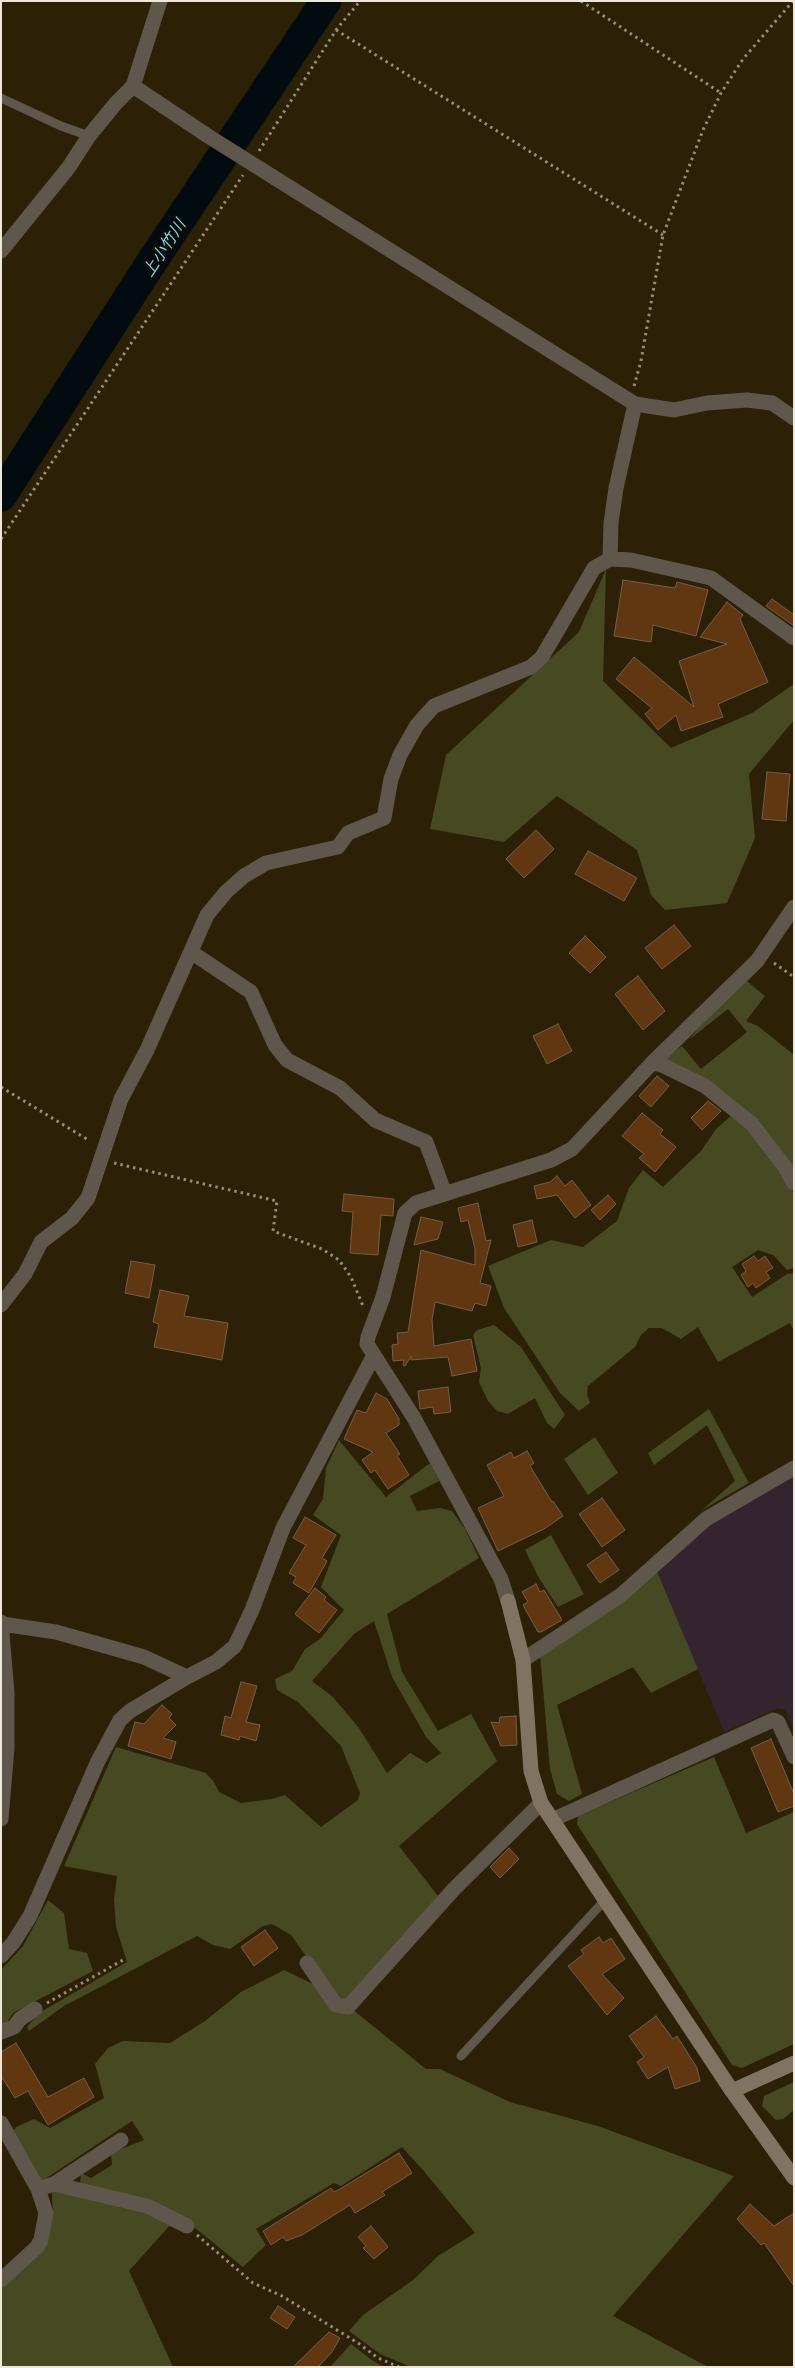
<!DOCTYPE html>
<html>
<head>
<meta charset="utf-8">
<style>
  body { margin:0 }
  #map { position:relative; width:795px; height:2368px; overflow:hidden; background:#2c2106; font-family:Ubuntu,sans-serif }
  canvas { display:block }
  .frame { position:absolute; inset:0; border:2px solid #efe8d8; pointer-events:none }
</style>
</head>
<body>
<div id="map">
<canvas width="795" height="2368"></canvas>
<div class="frame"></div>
</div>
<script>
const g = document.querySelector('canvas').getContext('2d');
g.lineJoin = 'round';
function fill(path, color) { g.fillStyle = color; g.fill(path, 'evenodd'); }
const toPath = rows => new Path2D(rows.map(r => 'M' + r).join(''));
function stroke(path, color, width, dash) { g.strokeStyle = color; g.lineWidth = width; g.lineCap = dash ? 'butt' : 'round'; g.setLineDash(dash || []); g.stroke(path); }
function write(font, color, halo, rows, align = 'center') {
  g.font = font + ' Ubuntu,"Noto Sans JP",sans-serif'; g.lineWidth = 5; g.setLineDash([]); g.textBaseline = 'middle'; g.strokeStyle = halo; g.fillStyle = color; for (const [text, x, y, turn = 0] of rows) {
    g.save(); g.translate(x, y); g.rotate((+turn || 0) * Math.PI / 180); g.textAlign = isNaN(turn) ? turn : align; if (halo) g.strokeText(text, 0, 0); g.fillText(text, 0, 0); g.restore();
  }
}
fill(toPath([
  [794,1473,794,1730,785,1710,778,1708,724,1732,656,1569,710,1522]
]), '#332430');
fill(toPath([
  [606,569,603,681,671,748,752,713,794,684,794,720,749,774,755,838,727,903,665,910,651,895,637,850,557,796,504,842,430,829,446,755,579,632],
  [747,981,765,996,746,1021,758,1026,794,1055,794,1176,781,1154,664,1059,682,1046,701,1069,747,1032,728,1009,690,1039,696,1031],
  [732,1115,750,1128,783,1169,794,1195,794,1268,787,1270,773,1255,758,1250,732,1267,752,1297,787,1274,794,1273,794,1331,790,1323,718,1362,698,1327,681,1339,662,1328,649,1328,641,1335,635,1347,588,1386,587,1394,590,1403,579,1411,560,1393,504,1308,488,1266,551,1240,583,1247,617,1221,629,1188,643,1170,663,1187,701,1151,716,1129],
  [494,1325,521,1347,565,1415,554,1429,547,1423,535,1398,508,1414,497,1411,488,1401,479,1382,481,1368,473,1335,477,1330],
  [709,1409,749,1483,702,1510,735,1481,707,1425,654,1465,648,1453],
  [595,1437,618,1473,588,1495,564,1459],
  [339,1440,386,1497,430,1463,439,1481,410,1496,417,1511,440,1508,452,1511,465,1529,479,1558,387,1614,402,1672,438,1731,471,1714,497,1761,399,1846,438,1896,348,2002,338,2002,291,1935,272,1924,263,1926,230,1949,213,1945,197,1936,64,2006,29,2031,27,2027,39,2013,127,1962,116,1927,114,1900,117,1876,64,1866,116,1747,206,1773,214,1782,219,1792,241,1803,272,1799,285,1795,321,1827,358,1800,360,1793,341,1746,298,1702,277,1690,275,1679,292,1671,305,1649,320,1639,344,1610,321,1587,341,1535,313,1515,323,1499,326,1468],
  [374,1621,392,1677,426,1737,441,1753,427,1763,410,1753,387,1773,359,1728,333,1697,312,1681,354,1634],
  [551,1535,584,1594,558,1607,539,1578,525,1550],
  [656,1569,698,1669,651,1693,633,1667,557,1705,582,1794,569,1801,557,1794,550,1769,540,1654],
  [714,1757,746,1833,794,1812,794,2044,742,2068,732,2065,577,1824,578,1816],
  [48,1900,64,1913,69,1949,87,1953,93,1971,13,2013,6,2024,1,2026,1,1970,23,1946],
  [284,1970,319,1987,352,2009,426,2069,440,2069,510,2102,598,2126,734,2176,613,2316,708,2367,411,2367,380,2354,349,2331,363,2315,413,2280,438,2256,475,2233,422,2169,402,2147,341,2186,334,2183,256,2229,266,2245,243,2267,188,2222,80,2185,81,2173,91,2178,112,2165,111,2153,144,2140,132,2121,42,2181,38,2180,12,2132,16,2127,34,2119,50,2128,104,2098,95,2064,108,2048,123,2041,170,2043,205,2021,241,1992],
  [794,2082,794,2110,783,2119,776,2120,762,2106,764,2096],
  [52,2191,145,2210,171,2224,129,2271,173,2367,1,2367,1,2287,53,2217],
  [351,2344,373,2361,384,2367,330,2367]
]), '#464922');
stroke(toPath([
  [1,496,149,266,326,1]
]), '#020b0f', 31);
const building = toPath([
  [623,580,675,588,677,582,708,590,696,636,653,625,651,642,614,636,623,580],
  [772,599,794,615,794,626,766,606,772,599],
  [727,602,743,615,740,619,768,682,718,704,723,717,681,731,676,715,658,730,645,714,652,708,616,679,634,657,694,707,679,661,727,644,700,637,727,602],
  [767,772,790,774,786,821,762,819,767,772],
  [536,830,554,849,524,878,506,859,536,830],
  [588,851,637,878,624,901,575,874,588,851],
  [674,925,691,946,662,969,645,948,674,925],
  [585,936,606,957,590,973,569,953,585,936],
  [638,976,665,1011,643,1030,615,994,638,976],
  [558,1024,572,1051,547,1064,533,1036,558,1024],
  [657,1076,669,1086,651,1107,639,1096,657,1076],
  [708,1101,721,1111,702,1130,691,1118,708,1101],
  [642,1113,663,1130,660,1134,676,1147,655,1172,639,1158,644,1154,622,1136,642,1113],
  [557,1176,565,1186,572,1180,591,1205,575,1218,557,1195,537,1199,534,1186,550,1182,557,1176],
  [344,1194,394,1199,393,1216,381,1215,378,1255,350,1253,353,1212,342,1211,344,1194],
  [608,1195,616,1204,600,1220,591,1210,608,1195],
  [478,1203,486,1241,491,1240,480,1283,491,1286,486,1306,475,1303,472,1311,435,1302,432,1320,434,1346,471,1339,477,1371,452,1376,448,1357,411,1360,411,1356,405,1366,403,1365,404,1360,393,1361,392,1345,398,1344,397,1333,408,1332,421,1250,475,1265,475,1249,468,1220,461,1222,458,1208,478,1203],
  [421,1217,443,1222,438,1239,414,1245,421,1217],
  [532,1220,537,1242,518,1247,513,1225,532,1220],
  [754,1256,758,1261,765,1256,773,1268,766,1272,770,1278,756,1288,753,1283,748,1287,741,1275,746,1271,742,1264,754,1256],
  [131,1261,155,1265,149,1298,125,1293,131,1261],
  [160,1290,189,1296,184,1316,228,1323,222,1360,154,1347,159,1324,153,1322,160,1290],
  [448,1387,451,1412,434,1414,433,1407,420,1409,418,1391,448,1387],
  [376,1393,387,1399,399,1419,399,1425,386,1433,400,1454,397,1456,409,1475,388,1489,375,1470,371,1473,362,1460,373,1452,344,1439,357,1410,366,1413,376,1393],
  [527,1451,534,1463,530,1466,552,1502,553,1501,563,1516,544,1529,498,1551,478,1508,504,1496,487,1465,511,1452,514,1458,527,1451],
  [602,1498,625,1530,602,1547,579,1514,602,1498],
  [305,1517,336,1535,322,1558,327,1561,309,1593,293,1583,296,1577,289,1573,306,1545,293,1538,305,1517],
  [606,1552,619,1570,600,1583,587,1565,606,1552],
  [536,1584,540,1592,544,1590,562,1620,541,1632,538,1632,523,1605,528,1602,522,1592,536,1584],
  [315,1588,326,1597,324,1600,337,1610,319,1633,295,1614,315,1588],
  [241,1682,257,1686,246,1722,260,1725,256,1741,240,1736,239,1740,221,1735,225,1716,231,1718,241,1682],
  [162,1705,172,1714,169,1718,176,1725,163,1738,176,1742,171,1759,128,1746,135,1722,144,1724,162,1705],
  [516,1716,517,1745,501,1746,491,1722,499,1723,500,1717,516,1716],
  [771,1739,794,1794,794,1806,778,1812,751,1748,771,1739],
  [509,1848,519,1859,500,1878,490,1867,509,1848],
  [265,1930,278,1948,254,1966,241,1947,265,1930],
  [599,1937,603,1943,611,1938,625,1959,602,1974,624,1998,607,2015,568,1966,584,1954,581,1950,599,1937],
  [656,2016,673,2039,677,2036,697,2068,700,2081,675,2089,668,2067,648,2079,637,2062,644,2057,629,2036,656,2016],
  [16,2043,48,2097,84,2078,94,2097,48,2125,28,2091,15,2098,1,2076,1,2052,16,2043],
  [399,2153,412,2173,382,2192,385,2195,355,2213,350,2205,302,2235,286,2241,283,2237,271,2245,263,2231,331,2188,334,2192,340,2189,399,2153],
  [750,2204,774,2226,794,2213,794,2286,764,2243,761,2245,737,2219,750,2204],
  [371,2226,388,2247,374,2259,363,2248,366,2246,358,2237,371,2226],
  [278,2306,295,2317,287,2329,270,2318,278,2306],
  [329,2332,340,2338,332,2352,318,2367,293,2367,329,2332]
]);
fill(building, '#603710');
stroke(building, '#765d49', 1);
stroke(toPath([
  [581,1,721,93],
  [336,30,663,235],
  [259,151,336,30,360,1],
  [634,386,641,361,663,235,703,130,721,93,743,59,793,1],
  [1,539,243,175],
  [774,963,794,977],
  [1,1087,90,1141],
  [114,1163,277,1201,273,1231,322,1249,339,1260,351,1277,363,1306],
  [47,2003,123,1960],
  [197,2235,253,2283,282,2296,358,2343,378,2358,399,2367]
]), '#968d78', 3, [2.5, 4]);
stroke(toPath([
  [1,98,61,126,89,136],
  [461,2056,605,1900]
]), '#5f564c', 9);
stroke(toPath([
  [133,86,208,136,635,404,674,410,707,403,747,400,772,403,794,418],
  [1,251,69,167,89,136,116,103,133,86,160,1],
  [610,559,611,523,616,488,635,404],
  [191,952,251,992,275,1045,287,1060,340,1088,375,1120,426,1142,445,1194],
  [652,1063,662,1065,705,1086,752,1124,785,1167,794,1183],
  [1,1305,25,1274,41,1242,72,1218,88,1198,121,1099,147,1050,207,915,226,892,244,876,266,863,338,847,348,833,384,818,391,779,400,755,417,725,434,706,531,667,542,657,594,568,610,559,631,560,711,578,794,638],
  [508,1601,501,1579,414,1418,367,1344,368,1337,383,1297,405,1213,416,1203,551,1160,572,1149,652,1063,757,961,794,907],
  [1,1622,7,1693,7,1748,1,1819],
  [2,1624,56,1632,144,1657,187,1677],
  [523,1660,621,1595,706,1519,794,1468],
  [552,1820,773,1720,778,1722,794,1757],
  [1,1956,13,1943,30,1916,98,1761,120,1720,130,1711,187,1677,216,1662,235,1646,252,1610,283,1528,374,1355],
  [307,1963,336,2005,348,2007,454,1889,541,1803],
  [1,2032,14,2027,20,2019,35,2009],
  [1,2123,38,2189,46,2213,41,2240,37,2247,1,2280],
  [54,2184,121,2140],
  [38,2189,54,2184,147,2206,187,2226]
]), '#5f564c', 15);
stroke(toPath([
  [508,1601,523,1660,531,1771,541,1803,732,2091,794,2178],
  [732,2091,794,2063]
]), '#817362', 15);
write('italic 16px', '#76d8f7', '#100b03', [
  ["上小竹川",164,248,-57]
]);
</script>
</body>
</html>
